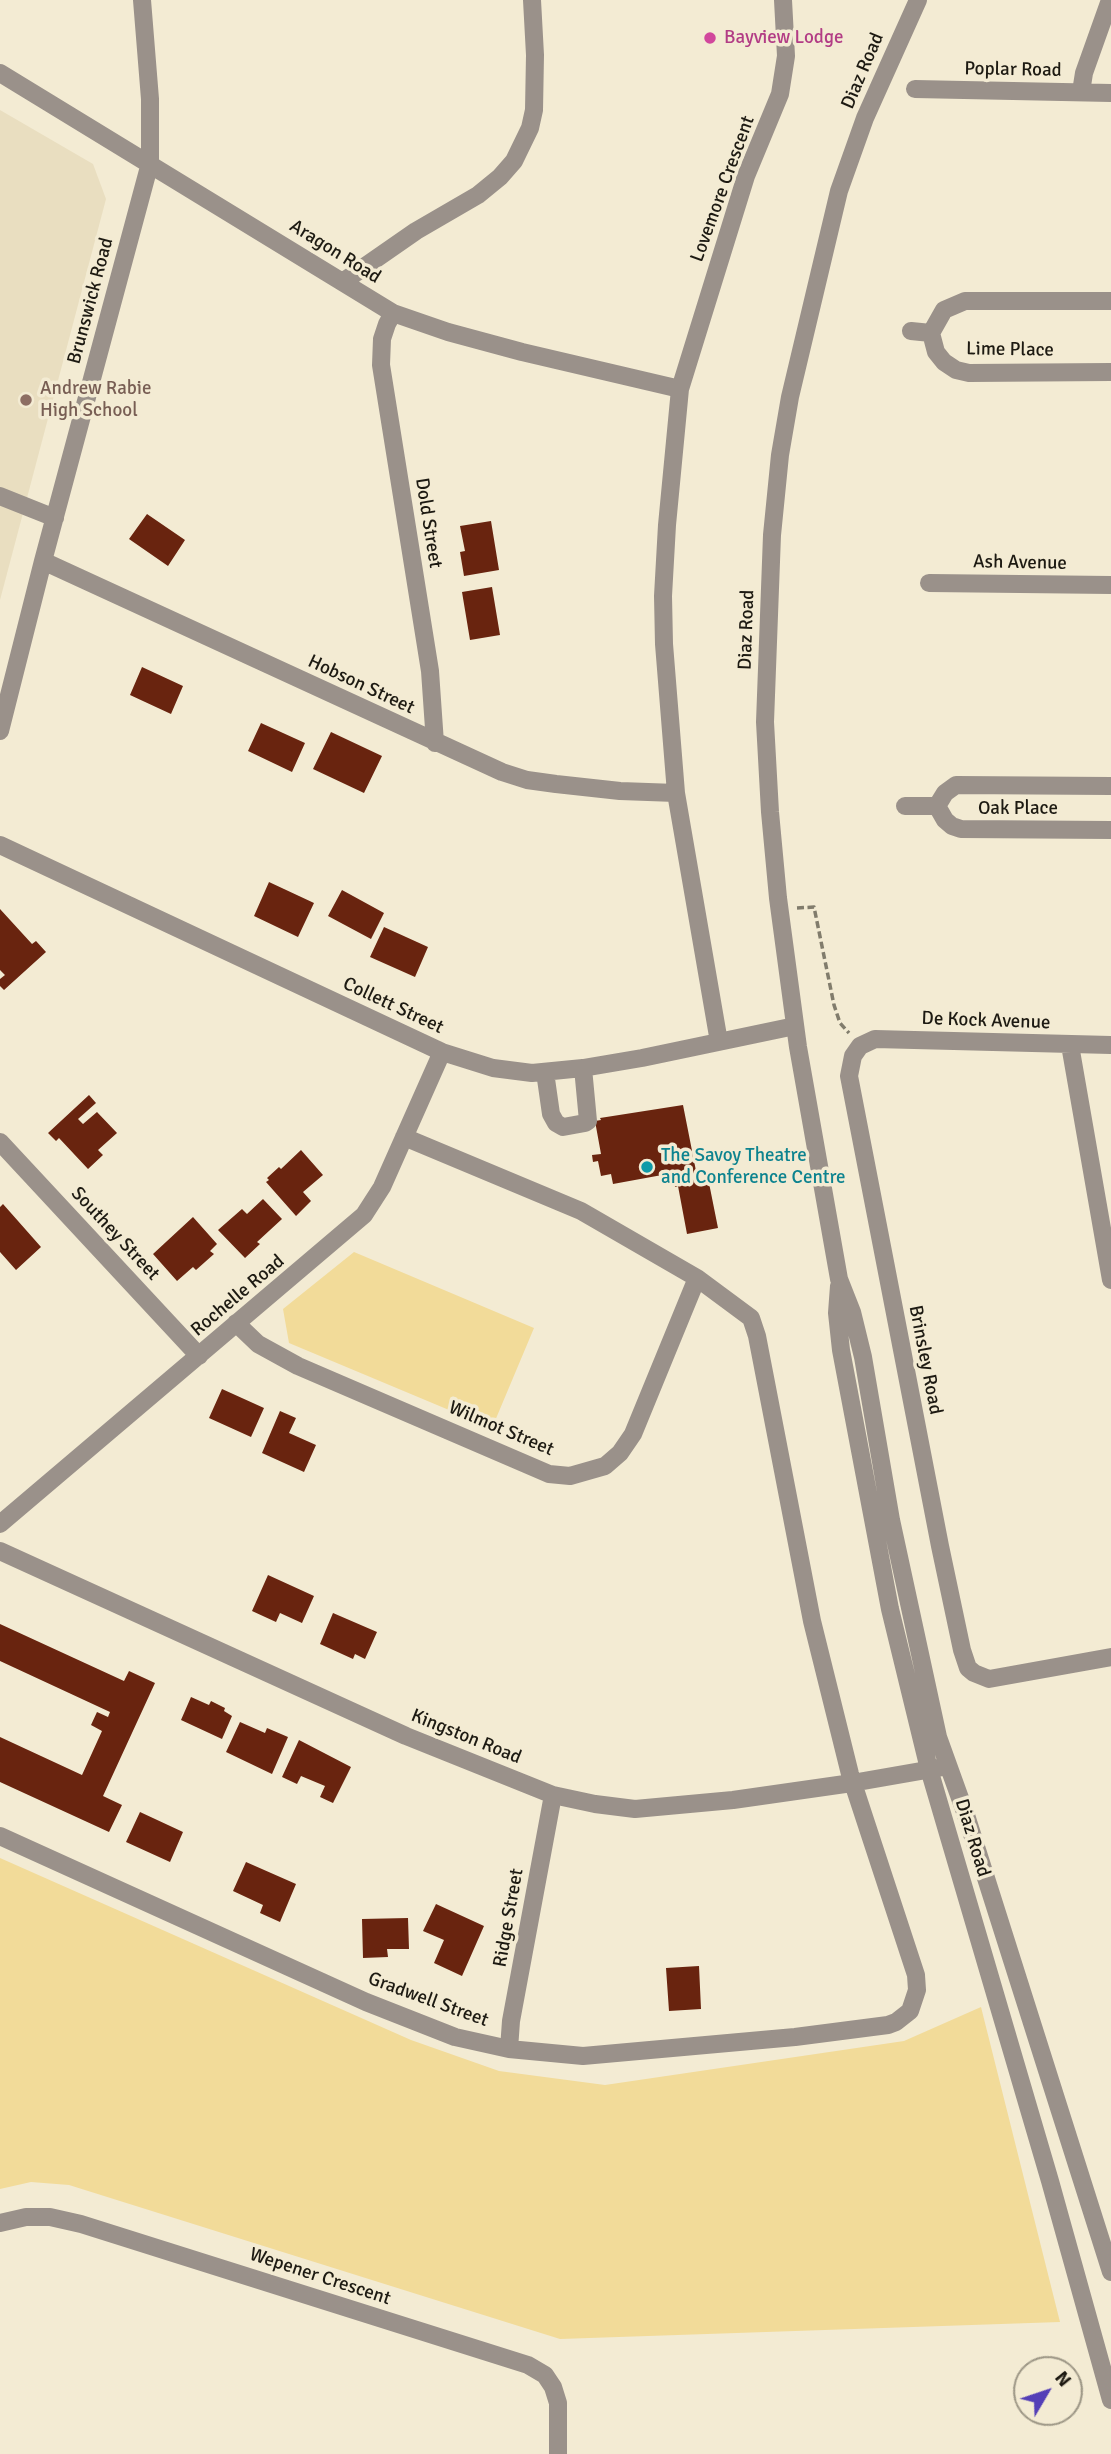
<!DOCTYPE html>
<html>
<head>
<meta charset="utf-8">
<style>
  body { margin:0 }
  #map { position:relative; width:1111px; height:2454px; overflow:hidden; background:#f3ebd3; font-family:Signika,sans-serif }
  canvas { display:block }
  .north { position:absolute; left:1013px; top:2356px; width:70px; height:70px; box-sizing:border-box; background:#f3ebd3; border:2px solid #9d9786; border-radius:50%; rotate:51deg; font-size:19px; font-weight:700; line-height:28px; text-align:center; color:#1d1a12 }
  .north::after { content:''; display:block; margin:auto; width:24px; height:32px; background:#543fb7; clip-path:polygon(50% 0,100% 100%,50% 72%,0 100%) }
</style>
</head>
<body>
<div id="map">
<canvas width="1111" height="2454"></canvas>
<div class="north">N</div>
</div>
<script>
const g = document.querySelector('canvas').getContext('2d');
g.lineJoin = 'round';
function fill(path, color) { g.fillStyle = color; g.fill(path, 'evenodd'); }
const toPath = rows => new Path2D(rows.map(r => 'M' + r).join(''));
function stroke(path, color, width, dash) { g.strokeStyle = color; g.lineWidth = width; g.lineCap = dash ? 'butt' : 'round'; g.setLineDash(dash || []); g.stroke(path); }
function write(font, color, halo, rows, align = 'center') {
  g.font = font + ' Signika,sans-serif'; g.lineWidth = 7; g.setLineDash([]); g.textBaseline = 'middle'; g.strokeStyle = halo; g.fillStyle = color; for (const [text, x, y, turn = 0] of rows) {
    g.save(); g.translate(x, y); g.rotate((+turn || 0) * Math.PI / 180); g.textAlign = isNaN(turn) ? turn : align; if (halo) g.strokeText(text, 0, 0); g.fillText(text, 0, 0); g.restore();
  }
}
fill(toPath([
  [0,110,93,164,106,199,0,600]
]), '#e9dec0');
fill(toPath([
  [354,1252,534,1328,492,1428,289,1343,283,1309],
  [0,1858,411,2040,499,2071,605,2085,904,2041,981,2007,1060,2322,560,2339,69,2185,31,2182,0,2189]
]), '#f2db99');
fill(toPath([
  [147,514,185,540,168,566,129,539],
  [491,521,499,570,464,576,460,552,465,551,460,526],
  [492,587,500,635,470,640,462,592],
  [142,667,183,686,171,714,130,695],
  [261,723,305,743,292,772,248,751],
  [331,732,382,756,364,793,313,769],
  [269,882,314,903,298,937,254,916],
  [342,890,384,913,371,939,328,916],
  [0,909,32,944,36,941,46,952,4,990,0,986,0,979,5,975,0,970],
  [384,927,428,947,415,977,370,957],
  [89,1095,96,1103,78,1119,83,1124,97,1112,117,1133,98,1150,103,1155,88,1169,59,1138,56,1141,48,1133],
  [683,1105,697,1176,707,1173,718,1228,687,1234,678,1186,675,1187,673,1173,613,1184,611,1174,601,1176,598,1161,593,1162,592,1155,601,1154,595,1121,601,1120,600,1118],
  [301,1150,323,1175,303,1192,311,1201,296,1216,266,1182,269,1180,267,1178,279,1167,281,1169],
  [263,1199,282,1219,257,1242,260,1244,245,1258,218,1230,242,1209,247,1214],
  [3,1204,41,1247,16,1270,0,1252,0,1207],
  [193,1217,217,1244,210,1251,214,1254,196,1270,193,1267,177,1281,153,1254],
  [222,1389,264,1408,251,1437,209,1418],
  [280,1411,296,1418,289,1433,316,1445,304,1472,262,1453],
  [268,1575,314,1596,302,1623,280,1613,276,1622,252,1611],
  [333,1613,377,1632,365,1659,355,1654,353,1659,320,1644],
  [0,1624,124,1681,129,1671,155,1683,103,1796,122,1805,109,1832,0,1782,0,1737,82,1775,102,1731,91,1725,97,1712,108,1717,110,1712,0,1661],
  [191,1697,209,1705,211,1701,225,1708,224,1711,232,1716,222,1739,181,1720],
  [240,1722,265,1733,267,1728,288,1737,272,1774,226,1752],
  [299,1740,351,1767,333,1803,320,1797,325,1786,301,1776,297,1784,282,1777],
  [140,1812,183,1832,170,1862,126,1842],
  [246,1862,296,1884,280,1922,260,1913,263,1905,233,1891],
  [436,1904,484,1926,462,1976,434,1963,444,1940,423,1931],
  [408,1918,409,1949,387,1949,388,1957,363,1958,362,1919],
  [699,1966,701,2009,669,2011,666,1968]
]), '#69240f');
stroke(toPath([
  [797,908,814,907,834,1005,840,1023,849,1033]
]), '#817c6c', 3.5, [7, 3.5]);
stroke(toPath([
  [918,0,865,118,839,191,790,397,780,455,772,535,765,722,770,812,778,898,798,1047,839,1279,852,1312,863,1357,891,1520,938,1737,965,1812,1111,2272],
  [0,73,393,313,448,332,522,352,680,389],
  [915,89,1111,93],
  [1081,92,1084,73,1110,0],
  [344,281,416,231,478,195,500,177,514,161,530,128,534,110,535,55,532,0],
  [1111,301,965,301,944,310,931,333,936,352,944,362,956,370,969,373,1111,372],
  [393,313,387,324,382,339,381,365,430,671,435,743],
  [911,331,931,333],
  [0,496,55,518],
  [43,561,502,772,527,780,556,784,620,791,676,793],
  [929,583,1111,585],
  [0,731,43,561,150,163,150,99,142,0],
  [905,806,937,806],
  [937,806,945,820,952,826,961,829,1111,830],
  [937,806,945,793,956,785,1111,786],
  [0,845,442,1052,493,1068,532,1073,583,1068,642,1058,795,1026],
  [719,1042,676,793,664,644,663,596,667,525,680,389,746,176,780,94,786,56,783,0],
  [1070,1045,1111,1280],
  [1111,1045,875,1039,860,1046,853,1056,849,1076,940,1546,962,1650,968,1668,974,1673,989,1679,1111,1657],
  [545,1072,551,1114,556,1123,563,1127,585,1123,588,1121,583,1068],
  [0,1142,199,1356],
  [839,1286,837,1313,841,1350,890,1609,929,1769,1050,2181,1111,2400],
  [236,1323,258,1344,298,1366,549,1474,570,1476,605,1466,620,1453,633,1434,697,1278],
  [0,1524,364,1215,382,1187,442,1052],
  [0,1551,406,1736,553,1795,595,1804,635,1809,733,1800,852,1783,938,1768],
  [0,1836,366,2002,455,2037,509,2049,583,2056,795,2037,888,2025,896,2022,910,2011,917,1990,916,1975,850,1774,812,1621,757,1336,751,1318,697,1278,581,1211,404,1137],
  [509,2049,511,2021,553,1795],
  [0,2223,26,2217,50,2217,81,2224,528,2365,545,2375,553,2387,558,2403,558,2454]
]), '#9a918a', 18);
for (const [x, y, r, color] of [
  [710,38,7,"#d1479c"],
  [26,400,7,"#8d6e63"],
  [647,1167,7,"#0f9aa8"]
]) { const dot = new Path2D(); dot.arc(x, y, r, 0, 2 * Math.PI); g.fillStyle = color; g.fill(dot); stroke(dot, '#f3ebd3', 2.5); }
write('19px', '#b23c85', '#f3ebd3', [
  ["Bayview Lodge",724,38]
], 'left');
write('19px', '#1d1a12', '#f3ebd3', [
  ["Poplar Road",1013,70,1],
  ["Diaz Road",863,71,-67],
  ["Lovemore Crescent",723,189,-70],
  ["Aragon Road",335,252,32],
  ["Brunswick Road",91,301,-75],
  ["Lime Place",1010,350,1],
  ["Dold Street",428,523,81],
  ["Ash Avenue",1020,563,1],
  ["Diaz Road",747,630,-88],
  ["Hobson Street",361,685,25],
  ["Oak Place",1018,809],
  ["Collett Street",393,1006,25],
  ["De Kock Avenue",986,1021,2],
  ["Southey Street",115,1234,47],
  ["Rochelle Road",238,1296,-40],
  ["Brinsley Road",925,1360,79],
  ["Wilmot Street",501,1429,23],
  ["Kingston Road",466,1737,22],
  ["Diaz Road",972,1838,73],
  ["Ridge Street",509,1918,-80],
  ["Gradwell Street",428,2000,20],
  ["Wepener Crescent",320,2277,18]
]);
write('19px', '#785e54', '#f3ebd3', [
  ["Andrew Rabie",40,389],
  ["High School",40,411]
], 'left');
write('19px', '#0d838f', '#f3ebd3', [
  ["The Savoy Theatre",661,1156],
  ["and Conference Centre",661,1178]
], 'left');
</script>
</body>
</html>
